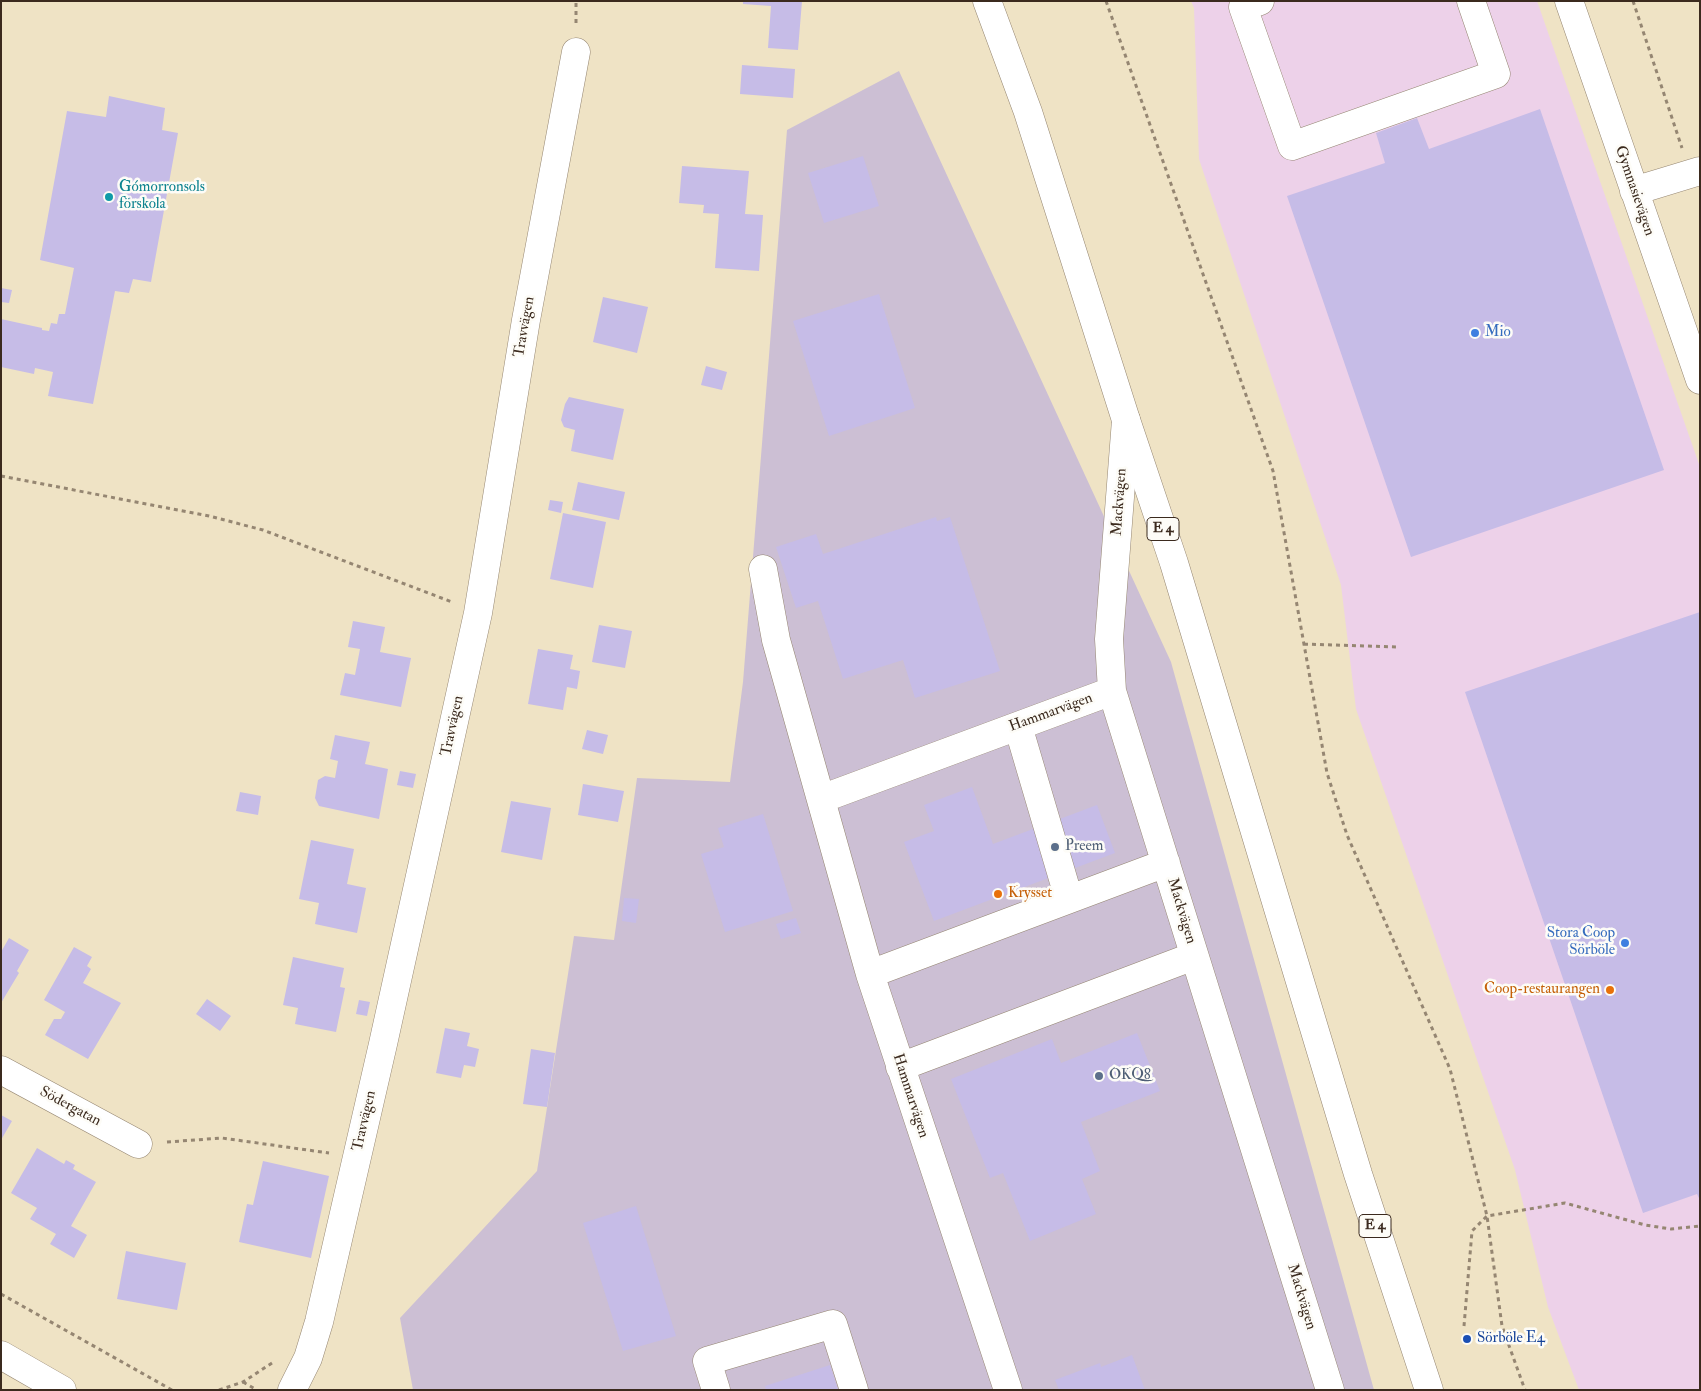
<!DOCTYPE html>
<html>
<head>
<meta charset="utf-8">
<style>
  body { margin:0 }
  #map { position:relative; width:1701px; height:1391px; overflow:hidden; background:#efe3c5; font-family:"IM FELL Double Pica",serif }
  canvas { display:block }
  .frame { position:absolute; inset:0; border:2px solid #3b2a1e; pointer-events:none }
</style>
</head>
<body>
<div id="map">
<canvas width="1701" height="1391"></canvas>
<div class="frame"></div>
</div>
<script>
const g = document.querySelector('canvas').getContext('2d');
g.lineJoin = 'round';
function fill(path, color) { g.fillStyle = color; g.fill(path, 'evenodd'); }
const toPath = rows => new Path2D(rows.map(r => 'M' + r).join(''));
function stroke(path, color, width, dash) { g.strokeStyle = color; g.lineWidth = width; g.lineCap = dash ? 'butt' : 'round'; g.setLineDash(dash || []); g.stroke(path); }
function write(font, color, halo, rows, align = 'center') {
  g.font = font + ' "IM FELL Double Pica",serif'; g.lineWidth = 5; g.setLineDash([]); g.textBaseline = 'middle'; g.strokeStyle = halo; g.fillStyle = color; for (const [text, x, y, turn = 0] of rows) {
    g.save(); g.translate(x, y); g.rotate((+turn || 0) * Math.PI / 180); g.textAlign = isNaN(turn) ? turn : align; if (halo) g.strokeText(text, 0, 0); g.fillText(text, 0, 0); g.restore();
  }
}
fill(toPath([
  [1191,1,1537,1,1700,467,1700,1390,1579,1390,1548,1307,1515,1170,1356,709,1341,585,1199,159,1194,8]
]), '#edd1e9');
fill(toPath([
  [899,71,1171,662,1374,1390,413,1390,400,1318,537,1171,574,936,614,940,637,778,730,782,743,682,787,130]
]), '#ccbfd4');
fill(toPath([
  [743,1,802,1,798,50,768,48,771,6,743,4],
  [742,65,795,69,793,98,740,94],
  [109,96,165,108,162,130,178,133,151,282,133,279,129,293,115,291,93,404,48,396,53,372,35,368,34,374,1,367,1,319,42,328,42,330,49,331,51,323,57,324,59,314,65,314,74,268,40,260,67,111,106,117],
  [1540,109,1664,470,1411,557,1287,196,1385,163,1376,133,1417,118,1429,149],
  [863,156,879,206,824,223,808,173],
  [682,166,749,171,745,214,763,215,759,271,715,268,719,214,703,213,704,205,679,203],
  [1,288,12,290,9,303,1,302],
  [879,294,915,408,829,436,793,321],
  [603,297,648,307,637,353,593,342],
  [706,366,727,372,722,390,701,385],
  [569,397,624,409,613,460,571,451,575,430,564,427,561,420,565,404],
  [578,482,625,492,619,520,572,510],
  [550,500,563,502,561,513,548,510],
  [563,513,606,522,593,588,550,579],
  [936,517,937,521,950,517,1000,671,915,698,903,660,843,679,818,601,796,608,776,547,816,534,823,554],
  [1700,612,1700,1200,1697,1194,1643,1213,1465,692],
  [353,621,385,627,380,652,411,658,401,707,340,695,345,673,355,675,360,649,348,647],
  [599,625,632,631,625,668,592,662],
  [538,649,573,655,570,669,580,671,577,689,567,687,563,710,528,704],
  [587,730,608,735,603,754,582,749],
  [335,735,370,742,365,764,388,769,379,819,319,806,315,798,318,780,325,776,335,778,338,761,330,759],
  [400,771,416,774,413,788,397,785],
  [583,784,624,791,618,822,578,815],
  [972,787,993,844,1097,805,1115,853,934,921,904,842,934,831,924,805],
  [240,792,261,796,258,815,236,811],
  [511,801,551,808,542,860,501,852],
  [763,814,793,911,725,932,701,854,724,847,718,828],
  [311,840,354,849,347,884,366,888,357,933,315,924,319,903,299,899],
  [624,898,639,899,636,923,622,921],
  [796,918,801,933,781,939,776,924],
  [9,938,29,950,17,971,19,973,1,1003,1,952],
  [74,947,92,957,87,966,91,969,83,983,121,1003,88,1059,45,1035,54,1019,61,1019,65,1012,44,1000],
  [293,957,344,968,340,987,345,988,336,1032,295,1024,298,1008,283,1005],
  [207,999,231,1016,220,1031,196,1014],
  [359,1000,370,1002,367,1016,356,1014],
  [445,1028,470,1033,467,1046,479,1049,475,1067,464,1065,461,1078,436,1073],
  [1137,1033,1160,1091,1081,1122,1100,1171,1082,1179,1096,1214,1030,1241,1003,1173,990,1178,951,1079,1052,1039,1061,1063],
  [531,1049,555,1053,547,1107,523,1104],
  [1,1115,12,1121,1,1140],
  [37,1148,64,1164,66,1160,75,1165,73,1169,96,1182,71,1226,87,1235,74,1258,50,1244,56,1234,30,1219,37,1208,11,1193],
  [263,1161,329,1176,311,1258,239,1242,247,1204,253,1205],
  [636,1206,676,1336,623,1351,583,1223],
  [126,1251,186,1263,177,1310,117,1299],
  [1132,1355,1145,1390,1059,1390,1055,1380,1100,1363,1101,1367],
  [830,1365,838,1390,766,1390,765,1386]
]), '#c6bce7');
const minor = toPath([
  [1260,1,1243,7,1292,146,1496,74,1471,1],
  [1569,1,1700,380],
  [1634,191,1700,171],
  [1126,420,1109,639,1112,691,1330,1390],
  [763,569,776,640,870,974,1008,1390],
  [1018,726,1069,899],
  [821,799,1112,691],
  [870,974,1166,863],
  [900,1067,1194,956],
  [1,1070,138,1144],
  [1,1355,62,1390],
  [292,1390,308,1358,319,1322,383,1044,478,613,526,320,576,52],
  [716,1390,707,1361,833,1324,854,1390]
]);
const highway = toPath([
  [987,1,1028,112,1126,420,1174,563,1358,1174,1429,1390]
]);
stroke(minor, '#958672', 29);
stroke(highway, '#958672', 29);
stroke(toPath([
  [1106,1,1273,471,1327,773,1347,835,1450,1069,1487,1216,1502,1326,1525,1390],
  [1633,1,1682,148],
  [576,23,576,1],
  [1,476,209,516,263,530,452,602],
  [1304,644,1396,647],
  [167,1142,222,1138,329,1153],
  [1,1294,172,1390],
  [1464,1326,1472,1231,1487,1216,1565,1203,1645,1225,1671,1229,1700,1226],
  [243,1382,257,1390],
  [219,1390,243,1382,272,1363]
]), '#958672', 3, [4, 4]);
stroke(minor, '#fff', 28);
stroke(highway, '#fff', 28);
for (const [x, y, r, color] of [
  [109,197,5,"#0f9aa8"],
  [1475,333,5,"#3f7fe0"],
  [1055,847,5,"#5c6f8a"],
  [998,894,5,"#e8710a"],
  [1625,943,5,"#3f7fe0"],
  [1610,990,5,"#e8710a"],
  [1099,1076,5,"#5c6f8a"],
  [1467,1339,5,"#1a4fb4"]
]) { const dot = new Path2D(); dot.arc(x, y, r, 0, 2 * Math.PI); g.fillStyle = color; g.fill(dot); stroke(dot, '#fdfcf7', 2); }
for (const [x, y, w] of [
  [1163,529,32],
  [1375,1226,32]
]) { const box = new Path2D(); box.roundRect(x - w / 2, y - 11.5, w, 23, 4); g.fillStyle = '#fdfcf7'; g.fill(box); stroke(box, '#3b2a1e', 1); }
write('bold 14px', '#3b2a1e', null, [
  ["E 4",1163,529],
  ["E 4",1375,1226]
]);
write('15px', '#0d838f', '#fdfcf7', [
  ["Gómorronsols",119,188],
  ["förskola",119,205]
], 'left');
write('15px', '#3b2a1e', '#fdfcf7', [
  ["Gymnasievägen",1634,191,71],
  ["Travvägen",525,327,-80],
  ["Mackvägen",1120,502,-86],
  ["Hammarvägen",1051,713,-20],
  ["Travvägen",453,726,-78],
  ["Mackvägen",1181,911,73],
  ["Hammarvägen",910,1096,72],
  ["Södergatan",70,1107,28],
  ["Travvägen",365,1121,-77],
  ["Mackvägen",1301,1297,73]
]);
write('15px', '#366cbe', '#fdfcf7', [
  ["Mio",1485,333],
  ["Stora Coop",1615,934,"right"],
  ["Sörböle",1615,951,"right"]
], 'left');
write('15px', '#4e5e75', '#fdfcf7', [
  ["Preem",1065,847],
  ["OKQ8",1109,1076]
], 'left');
write('15px', '#c56008', '#fdfcf7', [
  ["Krysset",1008,894],
  ["Coop-restaurangen",1600,990,"right"]
], 'left');
write('15px', '#164399', '#fdfcf7', [
  ["Sörböle E4",1477,1339]
], 'left');
</script>
</body>
</html>
